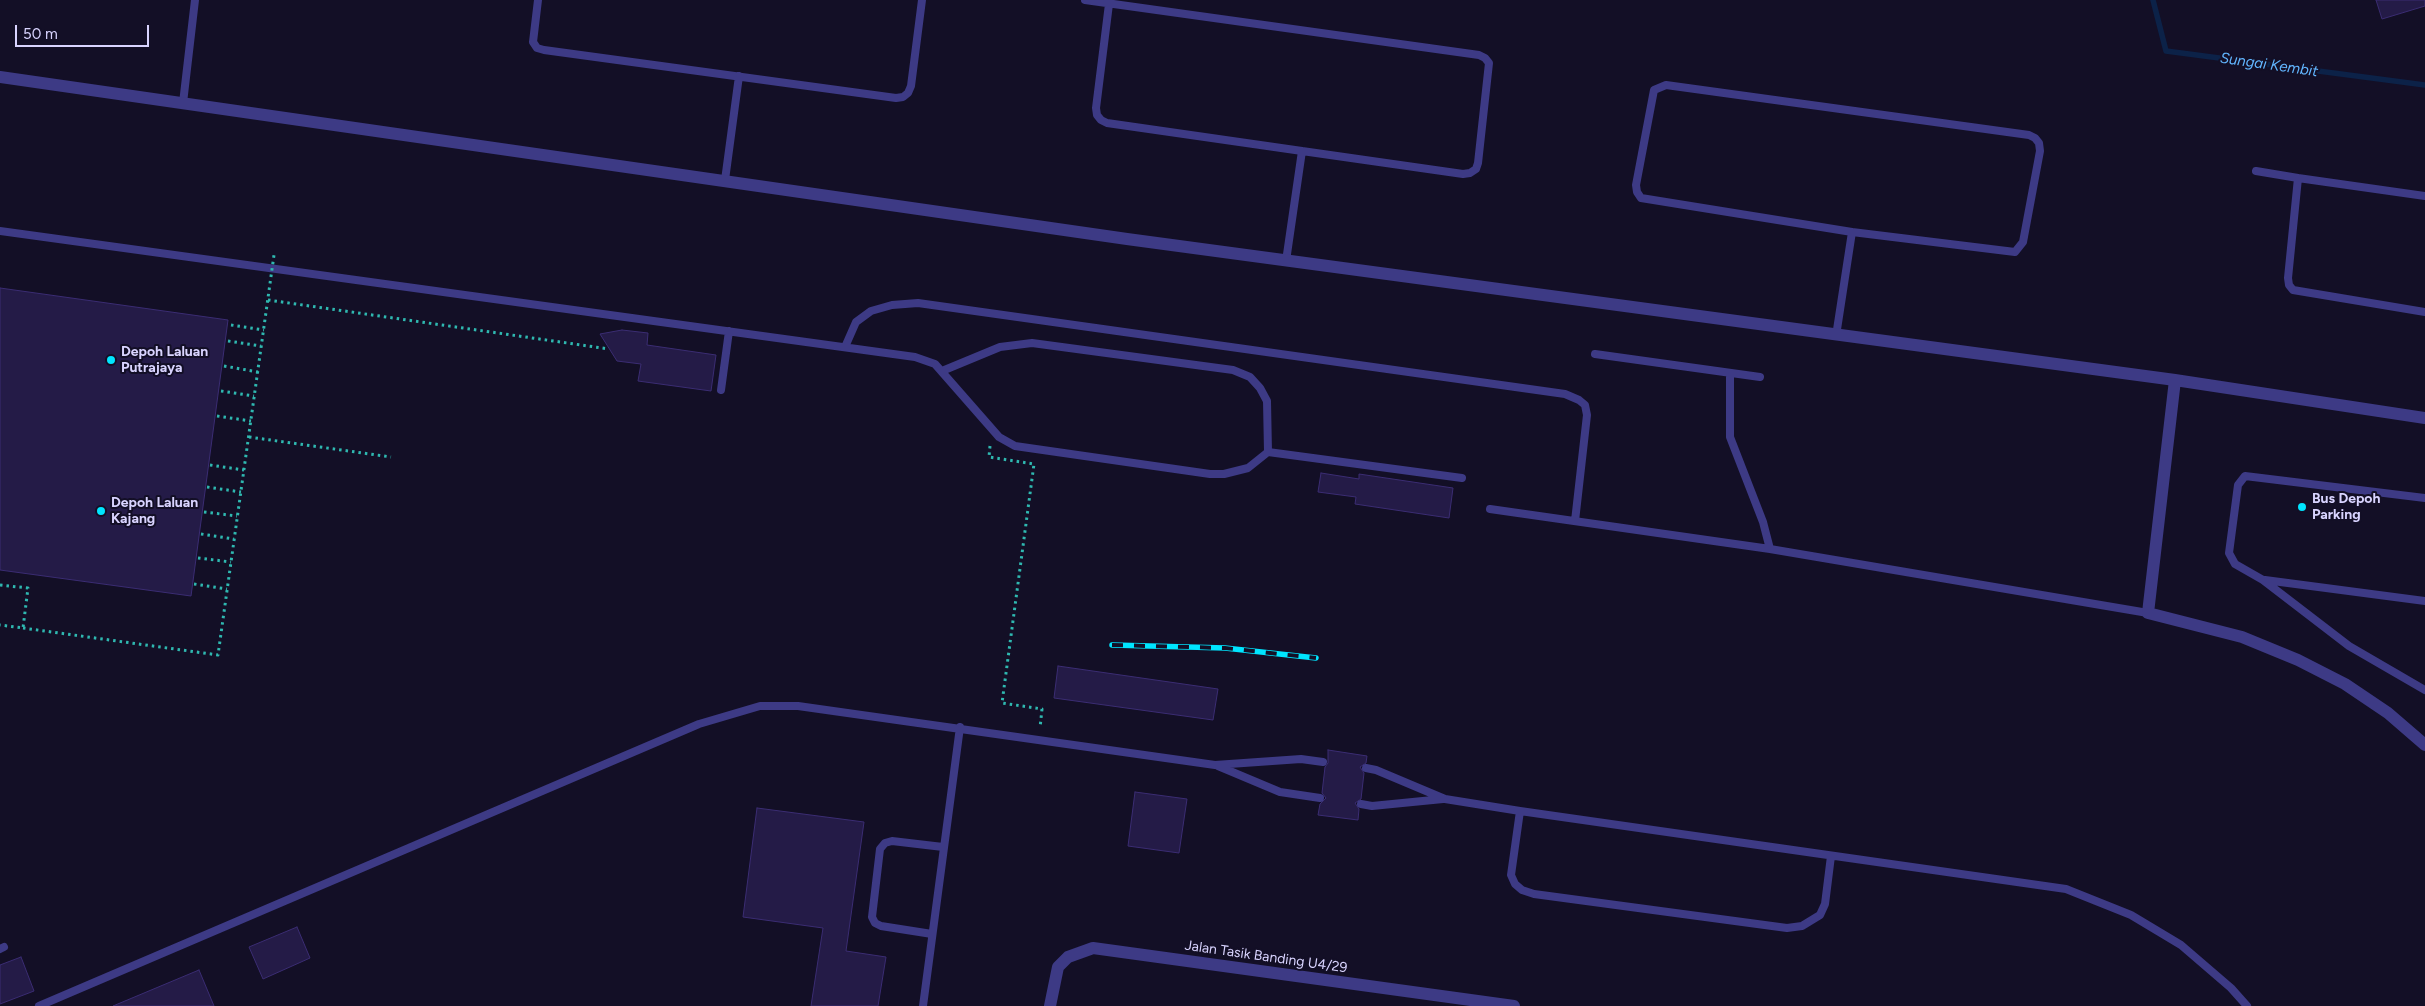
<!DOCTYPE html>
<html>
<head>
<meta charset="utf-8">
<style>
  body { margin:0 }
  #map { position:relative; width:2425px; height:1006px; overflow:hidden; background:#130f26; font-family:Figtree,sans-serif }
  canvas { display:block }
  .scale { position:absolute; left:15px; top:25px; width:134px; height:22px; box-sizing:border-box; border:2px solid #d9d4ff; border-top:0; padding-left:6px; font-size:15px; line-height:18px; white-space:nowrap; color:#d9d4ff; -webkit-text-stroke:4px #130f26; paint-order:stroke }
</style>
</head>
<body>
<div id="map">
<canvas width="2425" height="1006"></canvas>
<div class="scale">50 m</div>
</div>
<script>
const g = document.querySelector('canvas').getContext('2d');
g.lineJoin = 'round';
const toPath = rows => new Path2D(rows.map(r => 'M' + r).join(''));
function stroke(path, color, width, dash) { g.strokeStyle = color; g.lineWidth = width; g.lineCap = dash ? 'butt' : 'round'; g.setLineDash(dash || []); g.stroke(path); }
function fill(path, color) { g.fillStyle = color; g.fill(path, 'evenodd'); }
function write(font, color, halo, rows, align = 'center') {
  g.font = font + ' Figtree,sans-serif'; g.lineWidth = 4; g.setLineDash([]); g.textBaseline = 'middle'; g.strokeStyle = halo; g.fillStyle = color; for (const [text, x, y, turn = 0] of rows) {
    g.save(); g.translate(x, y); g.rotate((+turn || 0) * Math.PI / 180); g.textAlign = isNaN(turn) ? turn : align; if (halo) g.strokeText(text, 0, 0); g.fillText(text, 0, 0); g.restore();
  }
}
stroke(toPath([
  [2153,0,2166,51,2425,85]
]), '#0c2248', 5.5);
const building = toPath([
  [2376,0,2425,0,2425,6,2382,19,2376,0],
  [0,288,228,320,191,596,0,570,0,288],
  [622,330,648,333,647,345,716,355,711,391,638,381,641,364,617,361,600,334,622,330],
  [1321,473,1359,479,1359,474,1453,488,1449,518,1355,504,1356,497,1318,492,1321,473],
  [1058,666,1218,689,1213,720,1054,698,1058,666],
  [1328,750,1367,756,1366,763,1360,767,1364,773,1361,799,1355,803,1359,809,1358,820,1318,815,1320,804,1326,798,1322,793,1325,767,1328,763,1328,750],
  [1135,792,1187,799,1179,853,1128,846,1135,792],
  [757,808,864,822,846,951,886,957,878,1006,811,1006,823,928,743,917,757,808],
  [297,927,310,958,263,979,249,947,297,927],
  [21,957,34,991,0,1004,0,965,21,957],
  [199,970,214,1006,113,1006,199,970]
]);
fill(building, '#241b47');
stroke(building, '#3b2d73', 1);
stroke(toPath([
  [268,300,609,349],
  [231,325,264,330],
  [228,341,261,346],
  [224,366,258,372],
  [221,391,254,396],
  [217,416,251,421],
  [249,437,391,457],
  [990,446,989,457,1034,464,1002,703,1042,709,1040,728],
  [210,465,244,470],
  [207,487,241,492],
  [204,512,237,516],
  [201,534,234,539],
  [198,558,231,562],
  [194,584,227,589],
  [0,585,28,588,23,628,0,625]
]), '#2fb8b0', 3, [2.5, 4]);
stroke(toPath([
  [538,0,533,42,537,48,544,50,896,98,903,97,908,93,911,86,922,0],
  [1085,0,1479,55,1485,58,1489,63,1478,163,1476,169,1470,173,1463,174,1302,151],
  [1109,4,1096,108,1097,115,1101,120,1107,123,1302,151,1286,261],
  [183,103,195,0],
  [2256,171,2298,178,2288,278,2289,285,2293,290,2425,312],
  [2298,178,2425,196],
  [725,180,739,76],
  [0,231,915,357,935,364,999,437,1015,446,1210,474,1224,474,1248,468,1268,452,1267,401,1260,388,1250,377,1233,370,1032,343,1000,347,942,371],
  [1836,336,1852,232,1641,198,1637,192,1636,185,1654,90,1666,85,2029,135,2035,138,2039,143,2040,151,2023,242,2015,252,1852,232],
  [845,347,856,322,871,311,892,305,918,303,1565,394,1579,400,1585,405,1587,415,1575,521],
  [1595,354,1760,377],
  [1730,373,1730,437,1763,522,1770,549],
  [721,390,729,331],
  [1268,452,1462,478],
  [2425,498,2245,476,2238,485,2229,553,2235,564,2263,580,2349,646,2425,690],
  [1490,509,1770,549,2148,613],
  [2265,580,2425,601],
  [1218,766,1280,792,1320,798],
  [1366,768,1376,770,1445,799,1520,811,2066,889,2131,915,2181,945,2231,988,2247,1006],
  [1361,804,1372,806,1443,799],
  [1520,811,1511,875,1515,884,1522,890,1534,894,1787,928,1802,926,1820,915,1825,904,1831,856],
  [932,934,881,926,875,923,872,917,880,849,885,843,892,841,943,847],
  [0,949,4,947],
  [39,1006,699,724,760,706,798,706,1215,765,1301,759,1323,762],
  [923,1006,960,727]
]), '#3d3a85', 8);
stroke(toPath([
  [0,77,1127,239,2175,380,2425,418],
  [2175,380,2148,613,2242,637,2298,660,2345,684,2388,713,2425,745],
  [1050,1006,1058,967,1068,957,1093,948,1514,1006]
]), '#3d3a85', 12);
const rail = toPath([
  [1112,645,1225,648,1316,658]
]);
stroke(rail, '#00e5ff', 5.5);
stroke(rail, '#130f26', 4, [11]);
stroke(toPath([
  [23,628,218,655,274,255]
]), '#2fb8b0', 3, [2.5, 4]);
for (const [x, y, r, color] of [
  [111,360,5,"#00e5ff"],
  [2302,507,5,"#00e5ff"],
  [101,511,5,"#00e5ff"]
]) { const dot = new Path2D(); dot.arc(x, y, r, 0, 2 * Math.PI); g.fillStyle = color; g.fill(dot); stroke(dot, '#130f26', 2); }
write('bold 14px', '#d9d4ff', '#130f26', [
  ["Depoh Laluan",121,352],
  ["Putrajaya",121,368],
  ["Bus Depoh",2312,499],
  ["Parking",2312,515],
  ["Depoh Laluan",111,503],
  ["Kajang",111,519]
], 'left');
write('14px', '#d9d4ff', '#130f26', [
  ["Jalan Tasik Banding U4/29",1266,957,8]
]);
write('italic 15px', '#62b6ff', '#130f26', [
  ["Sungai Kembit",2269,65,8]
]);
</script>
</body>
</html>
